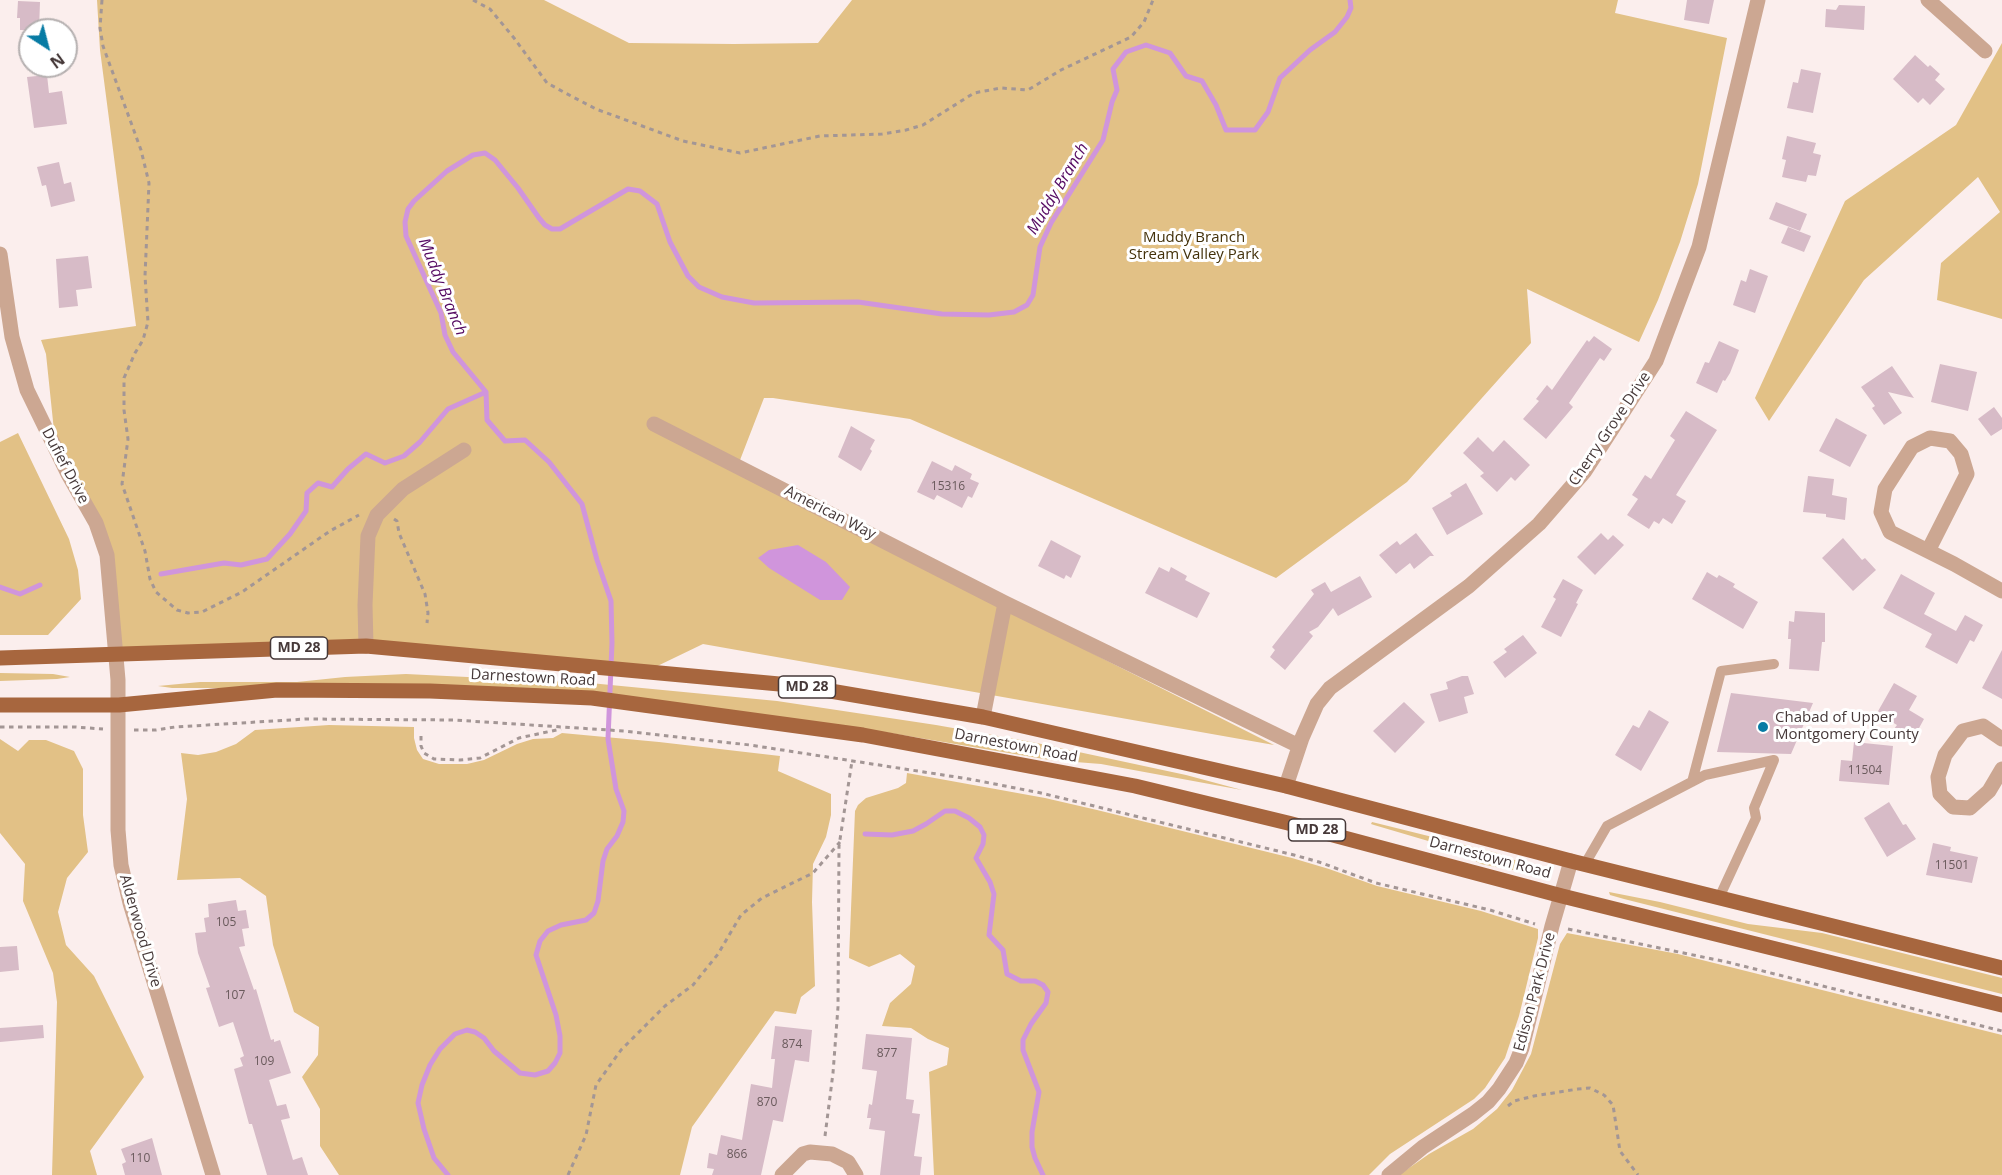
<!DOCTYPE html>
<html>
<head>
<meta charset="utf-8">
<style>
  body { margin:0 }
  #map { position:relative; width:2002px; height:1175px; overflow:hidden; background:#fbeeed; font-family:"Open Sans",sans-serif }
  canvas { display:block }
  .north { position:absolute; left:18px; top:18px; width:60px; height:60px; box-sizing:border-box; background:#fff; border:2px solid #b5b0b0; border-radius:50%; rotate:144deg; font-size:16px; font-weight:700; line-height:24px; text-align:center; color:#463939 }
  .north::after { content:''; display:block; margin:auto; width:21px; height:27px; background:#077ba4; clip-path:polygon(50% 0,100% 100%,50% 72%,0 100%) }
</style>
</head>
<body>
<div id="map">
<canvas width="2002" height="1175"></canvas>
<div class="north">N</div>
</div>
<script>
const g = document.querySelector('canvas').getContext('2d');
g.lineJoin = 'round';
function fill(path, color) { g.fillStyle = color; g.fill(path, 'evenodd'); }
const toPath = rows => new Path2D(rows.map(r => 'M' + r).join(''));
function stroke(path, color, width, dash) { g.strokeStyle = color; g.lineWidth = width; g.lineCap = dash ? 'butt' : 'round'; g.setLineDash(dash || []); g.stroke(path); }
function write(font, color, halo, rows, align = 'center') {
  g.font = font + ' "Open Sans",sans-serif'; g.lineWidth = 6; g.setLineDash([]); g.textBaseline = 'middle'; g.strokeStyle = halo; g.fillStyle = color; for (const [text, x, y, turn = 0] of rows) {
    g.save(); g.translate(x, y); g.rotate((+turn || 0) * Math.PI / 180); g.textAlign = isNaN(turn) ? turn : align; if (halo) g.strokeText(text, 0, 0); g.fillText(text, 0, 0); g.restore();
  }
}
fill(toPath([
  [97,0,544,0,629,43,734,44,818,43,852,0,1618,0,1615,13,1727,38,1698,184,1680,242,1658,300,1639,342,1527,289,1531,343,1407,482,1276,578,910,419,773,398,764,398,735,473,1274,745,703,644,647,671,366,646,115,655,96,523,56,450,46,354,41,340,136,326,100,50],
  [2002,43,2002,319,1937,300,1941,263,2000,212,1978,177,1864,280,1769,421,1755,398,1845,201,1956,125],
  [18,433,69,539,78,570,81,599,48,635,0,635,0,442],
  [0,673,53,674,70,677,57,679,0,681],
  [406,674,590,683,777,701,936,725,1032,742,1186,775,1242,790,1101,764,1050,760,890,733,733,712,333,688,172,688,158,686,200,682,297,682,345,677],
  [329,725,414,727,414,738,417,750,423,759,439,764,467,764,484,760,517,744,533,739,553,738,562,733,659,742,780,756,778,771,831,794,831,815,826,837,813,864,812,902,815,986,801,997,796,1014,775,1011,692,1127,680,1175,339,1175,320,1146,320,1109,302,1077,318,1055,319,1027,294,1012,273,945,266,896,240,878,177,880,187,799,181,753,198,755,216,752,236,744,255,730],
  [0,739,18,751,29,740,46,740,74,751,83,769,83,815,88,852,67,878,58,912,66,945,94,976,144,1077,90,1151,97,1175,52,1175,57,1002,53,973,23,901,25,864,0,833],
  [907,773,1045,798,1097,810,1292,858,1329,869,1377,886,1481,911,1538,929,1538,938,1519,1016,1505,1058,1485,1088,1474,1099,1390,1154,1369,1175,934,1175,929,1072,947,1065,949,1048,928,1039,911,1028,882,1026,890,1003,911,984,915,966,900,954,869,967,849,958,855,811,858,805,866,798,898,788,906,783],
  [1372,822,1497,853,1530,866,1531,870,1511,870,1481,864,1452,848,1374,825,1371,824],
  [1609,892,1660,902,1748,924,1822,933,2002,978,2002,994,1624,899,1610,895],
  [1567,933,1678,954,2002,1035,2002,1175,1399,1175,1429,1154,1473,1129,1497,1109,1512,1090,1531,1054,1560,944]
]), '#e2c186');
fill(toPath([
  [798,545,826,562,850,587,842,600,820,600,769,568,758,558,769,550]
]), '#d095dc');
stroke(toPath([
  [161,574,224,563,241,565,267,559,290,534,306,511,307,493,318,483,332,487,348,469,366,454,385,463,404,456,420,442,448,409,486,392],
  [0,587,20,594,40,585],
  [865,834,892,835,913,831,926,824,945,811,955,811,969,818,980,827,984,835,983,844,976,858,990,882,994,894,989,935,1003,950,1007,974,1021,981,1035,981,1043,985,1048,992,1046,1003,1031,1024,1023,1040,1023,1050,1039,1092,1032,1132,1032,1147,1035,1158,1043,1175],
  [448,1175,434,1158,424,1129,418,1103,422,1085,430,1065,440,1049,455,1034,467,1030,475,1032,484,1038,494,1051,520,1073,535,1075,548,1071,555,1063,560,1053,560,1036,556,1015,536,955,540,941,548,931,561,925,586,920,594,913,598,901,603,861,607,849,617,836,623,822,624,811,616,789,608,739,612,643,611,601,597,560,582,504,549,462,525,440,505,441,487,420,486,392,453,352,445,335,441,313,406,236,405,222,408,209,414,201,447,171,473,155,485,153,495,160,518,188,539,218,545,225,552,229,560,229,628,189,640,191,657,204,670,242,688,276,699,287,722,297,754,303,858,302,942,314,989,315,1014,312,1027,305,1033,295,1040,247,1051,223,1103,140,1112,102,1117,90,1113,69,1126,52,1146,45,1170,53,1186,76,1202,81,1216,105,1226,130,1255,130,1268,112,1280,78,1310,50,1335,32,1347,17,1351,8,1350,0]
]), '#d095dc', 5);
fill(toPath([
  [1687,0,1714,0,1709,24,1684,20],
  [18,1,40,2,39,30,20,30,20,18,17,18],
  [1839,5,1865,6,1864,30,1825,27,1826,9,1836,10],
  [1915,55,1928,67,1930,65,1940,74,1935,80,1945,89,1930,105,1923,98,1918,103,1893,79],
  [1801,69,1821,73,1813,113,1787,108,1793,82,1798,83],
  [47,75,49,93,62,91,67,124,34,128,27,77],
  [1787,136,1816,143,1813,153,1821,155,1816,176,1808,175,1806,182,1782,177,1786,160,1782,159],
  [59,162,64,184,71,182,75,201,51,207,46,185,42,186,37,167],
  [1776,202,1807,214,1800,231,1769,219],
  [1788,227,1811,236,1804,252,1781,243],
  [88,256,92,288,76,290,78,306,59,308,56,259],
  [1750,269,1768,276,1755,313,1733,305,1741,280,1746,282],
  [1594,336,1612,349,1604,361,1600,358,1569,403,1573,407,1546,439,1523,419,1539,401,1536,399,1547,385,1552,390,1587,340,1589,342],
  [1719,341,1739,350,1730,373,1725,381,1723,380,1717,393,1696,383,1705,362,1709,363],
  [1940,364,1977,372,1968,411,1931,402],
  [1892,366,1914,398,1888,392,1902,413,1884,425,1872,408,1875,406,1861,387],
  [1994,407,2002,418,2002,429,1991,436,1978,419],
  [1686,411,1717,430,1676,495,1686,501,1672,524,1663,518,1659,524,1654,521,1649,529,1627,515,1638,499,1632,495,1645,475,1651,479,1675,440,1670,436],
  [1836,418,1867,435,1850,467,1819,451],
  [851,426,875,440,870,449,872,451,861,471,838,457],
  [1478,437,1493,452,1504,440,1530,465,1515,481,1511,477,1497,492,1480,476,1484,473,1463,453],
  [932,461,952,471,955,465,972,474,970,479,979,483,972,498,968,496,962,508,937,495,934,500,917,492],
  [1808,476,1834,479,1832,495,1847,498,1845,520,1826,517,1826,514,1803,512],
  [1466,483,1483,514,1447,535,1432,508,1452,496,1450,493],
  [1416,533,1434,556,1430,556,1414,569,1410,563,1396,574,1379,555,1397,541,1400,545],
  [1601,533,1608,540,1613,535,1624,545,1595,575,1577,557],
  [1843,538,1862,560,1865,558,1876,570,1853,591,1822,558],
  [1051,540,1081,556,1071,578,1066,575,1064,579,1038,566],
  [1159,567,1169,572,1171,567,1187,576,1185,580,1210,593,1197,618,1145,593],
  [1707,572,1717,578,1719,575,1735,584,1733,587,1758,602,1743,629,1692,599],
  [1901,574,1935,593,1924,614,1956,631,1965,615,1983,625,1974,642,1970,640,1957,664,1925,647,1932,634,1883,608],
  [1360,576,1372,597,1338,616,1333,608,1318,627,1309,632,1313,636,1285,670,1270,657,1275,650,1272,647,1314,594,1311,590,1325,582,1331,592],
  [1563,579,1583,590,1576,603,1578,604,1561,637,1541,627,1556,599,1553,597],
  [1795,611,1825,613,1825,642,1822,642,1819,671,1789,669,1791,639,1788,639,1789,621,1794,622],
  [1523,635,1537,653,1505,678,1493,662,1507,652,1504,649],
  [2002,650,2002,699,1982,688],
  [1462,676,1468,676,1474,694,1464,697,1468,713,1439,722,1430,694,1448,689,1446,682],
  [1894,683,1917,696,1909,710,1924,719,1913,739,1894,729,1897,725,1877,713],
  [1731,693,1813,703,1791,754,1717,752],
  [1404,702,1425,722,1395,753,1373,731],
  [1649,710,1669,722,1641,771,1615,755,1633,725,1639,728],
  [1854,742,1893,746,1889,785,1839,781,1841,760,1852,761],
  [1889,802,1903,825,1906,824,1916,839,1887,857,1864,818],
  [1933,843,1951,847,1950,851,1978,857,1972,883,1926,875],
  [236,900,238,911,246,910,249,928,242,929,245,946,239,947,254,990,256,989,271,1040,274,1039,274,1042,280,1040,291,1073,269,1080,277,1106,286,1104,290,1118,281,1120,293,1160,302,1157,308,1175,267,1175,252,1124,249,1124,234,1069,243,1066,240,1058,244,1056,233,1022,219,1027,206,988,210,987,198,953,195,933,206,932,204,918,209,917,208,904],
  [17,946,19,970,0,972,0,947],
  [43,1025,44,1038,0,1042,0,1028],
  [775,1026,812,1030,809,1062,795,1060,783,1122,773,1120,761,1175,712,1175,714,1169,707,1168,709,1153,717,1155,721,1135,742,1140,751,1084,772,1088,775,1059,771,1059],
  [866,1034,912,1038,906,1099,914,1100,912,1113,920,1114,914,1156,922,1157,920,1175,880,1175,885,1131,869,1129,871,1118,867,1118,869,1104,872,1105,877,1071,862,1069],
  [152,1138,162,1175,125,1175,122,1164,126,1162,121,1149]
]), '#d7bbc7');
stroke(toPath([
  [102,0,100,28,103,46,141,150,149,183,145,276,148,322,143,340,135,353,124,378,124,410,128,439,122,484,145,551,150,579,156,592,177,610,188,613,202,612,242,592,330,531,359,515],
  [473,0,490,9,514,38,547,83,573,97,596,109,683,141,740,153,820,136,882,134,906,130,923,125,974,93,1001,88,1028,90,1061,70,1131,37,1144,22,1153,0],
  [394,519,397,521,399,533,425,594,428,613,427,623],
  [0,727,75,727,103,729],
  [134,730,156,730,175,727,306,719,454,720,624,731,750,745,969,779,1041,793,1294,855,1319,862,1376,883,1490,910,1535,924],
  [421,736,421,746,424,753,434,759,460,760,480,758,519,738,561,729],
  [1568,929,1727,962,2002,1031],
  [1508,1106,1514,1101,1534,1096,1578,1089,1590,1088,1604,1095,1613,1105,1620,1151,1638,1175],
  [825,1136,833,1073,838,1007,839,846,852,761],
  [568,1175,586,1135,596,1085,621,1050,665,1006,693,985,718,954,741,915,762,898,813,873,840,842]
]), '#a39695', 3, [4.5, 4.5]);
stroke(toPath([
  [1692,782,1721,671,1774,664],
  [1585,864,1607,826,1705,775,1774,760,1754,808,1756,818,1719,898]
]), '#cca792', 10);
stroke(toPath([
  [1928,0,1985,51],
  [0,254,12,337,27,390,68,474,96,523,107,555,118,680,118,830,121,865,130,903,213,1175],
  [654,424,1005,603,1299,746],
  [1928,551,1967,474,1961,454,1950,441,1930,438,1912,447,1885,489,1881,512,1890,532,1954,564,2002,591],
  [366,646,365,605,368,536,377,515,403,489,464,450],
  [983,717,1005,603],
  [2002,739,1983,726,1963,731,1945,755,1938,777,1940,794,1953,807,1970,808,1989,791,2002,769],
  [1286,786,1302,738,1317,704,1330,688,1469,586,1539,524,1585,471,1656,361,1699,247,1758,0],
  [782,1175,803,1154,810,1152,832,1154,848,1162,856,1175],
  [1389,1175,1423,1147,1473,1114,1488,1102,1499,1089,1516,1063,1522,1048,1552,926,1571,861]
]), '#cca792', 15);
stroke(toPath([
  [0,658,366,646,801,686,983,717,1286,786,1571,861,2002,968],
  [0,705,119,705,277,690,430,691,592,698,863,735,1135,786,1288,823,1562,896,2002,1005]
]), '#a7663e', 15);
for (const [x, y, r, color] of [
  [1763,727,6,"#077ba4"]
]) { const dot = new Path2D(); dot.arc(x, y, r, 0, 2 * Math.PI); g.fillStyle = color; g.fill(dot); stroke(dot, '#fff', 2); }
write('12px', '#6a5a5c', null, [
  ["15316",948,487],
  ["11504",1865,771],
  ["11501",1952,866],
  ["105",226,923],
  ["107",235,996],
  ["874",792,1045],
  ["877",887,1054],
  ["109",264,1062],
  ["870",767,1103],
  ["866",737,1155],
  ["110",140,1159]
]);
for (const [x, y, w] of [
  [299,648,57],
  [807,687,57],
  [1317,830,57]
]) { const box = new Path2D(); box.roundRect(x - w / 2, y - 11, w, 22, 4.5); g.fillStyle = '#fff'; g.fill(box); stroke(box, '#463939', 1.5); }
write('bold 14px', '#463939', null, [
  ["MD 28",299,648],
  ["MD 28",807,687],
  ["MD 28",1317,830]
]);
write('15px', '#43310a', '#fff', [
  ["Muddy Branch",1194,238],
  ["Stream Valley Park",1194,255]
]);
write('15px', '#463939', '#fff', [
  ["Cherry Grove Drive",1610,429,-56],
  ["Dufief Drive",65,466,62],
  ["American Way",830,513,27],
  ["Darnestown Road",533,678,3],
  ["Darnestown Road",1016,746,11],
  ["Darnestown Road",1490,858,15],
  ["Alderwood Drive",140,931,74],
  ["Edison Park Drive",1535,992,-75]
]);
write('15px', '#463939', '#fff', [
  ["Chabad of Upper",1775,718],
  ["Montgomery County",1775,735]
], 'left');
write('italic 16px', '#550a62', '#fff', [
  ["Muddy Branch",1058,189,-59],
  ["Muddy Branch",442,287,68]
]);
</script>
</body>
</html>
